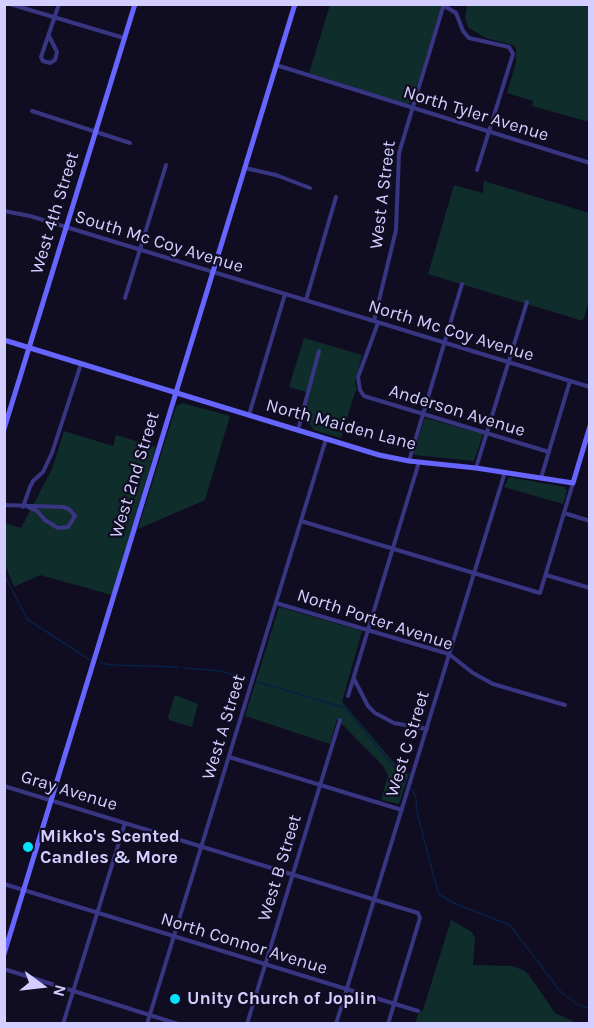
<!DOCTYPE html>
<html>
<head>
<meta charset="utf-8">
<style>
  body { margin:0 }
  #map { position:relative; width:594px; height:1028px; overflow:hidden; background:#100d22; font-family:Karla,sans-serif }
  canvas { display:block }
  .frame { position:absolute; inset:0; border:6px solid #d3ceff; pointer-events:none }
  .north { position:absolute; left:12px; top:956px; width:60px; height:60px; -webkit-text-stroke:4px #100d22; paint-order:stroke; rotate:105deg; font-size:16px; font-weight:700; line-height:24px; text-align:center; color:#d3ceff }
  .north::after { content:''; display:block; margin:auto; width:21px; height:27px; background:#d3ceff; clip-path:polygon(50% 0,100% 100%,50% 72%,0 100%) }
</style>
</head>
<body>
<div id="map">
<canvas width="594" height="1028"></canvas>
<div class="frame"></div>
<div class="north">N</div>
</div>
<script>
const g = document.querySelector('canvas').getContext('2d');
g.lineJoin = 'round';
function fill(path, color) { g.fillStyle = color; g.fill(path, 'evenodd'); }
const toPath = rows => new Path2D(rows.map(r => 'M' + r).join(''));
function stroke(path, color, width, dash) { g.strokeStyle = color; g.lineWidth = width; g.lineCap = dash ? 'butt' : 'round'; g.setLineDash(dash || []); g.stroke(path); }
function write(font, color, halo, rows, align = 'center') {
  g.font = font + ' Karla,sans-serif'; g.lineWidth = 4.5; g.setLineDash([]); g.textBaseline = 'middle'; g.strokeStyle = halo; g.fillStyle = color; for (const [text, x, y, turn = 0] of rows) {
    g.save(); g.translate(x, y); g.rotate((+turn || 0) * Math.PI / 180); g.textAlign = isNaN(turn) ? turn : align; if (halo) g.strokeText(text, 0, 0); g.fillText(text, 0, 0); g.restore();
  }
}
fill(toPath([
  [330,5,442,5,412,102,407,104,309,73],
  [467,5,589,5,589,122,532,106,533,101,507,93,516,62,516,49,513,45,486,38,469,28,465,19],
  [484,181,589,213,589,301,583,321,428,274,454,185,483,193],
  [304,338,362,355,355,382,357,391,355,392,341,438,314,430,304,416,310,393,289,387],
  [182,403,230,416,205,500,138,529,176,406],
  [425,418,483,434,474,461,414,455,414,452],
  [64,431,113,446,116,435,156,447,112,595,40,575,14,587,5,564,4,523,21,528,52,469],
  [509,477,564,487,567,491,563,504,504,487],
  [279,607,362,631,342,702,402,772,409,774,399,804,381,800,388,776,383,766,337,719,330,744,245,716],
  [175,695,198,704,192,727,169,720,168,717],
  [451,920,472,932,475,939,473,965,512,966,523,970,529,975,555,1013,577,1023,415,1024,419,1012,423,1010]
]), '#0f2d2b');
stroke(toPath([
  [4,574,27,619,90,660],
  [100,663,112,665,178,667],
  [184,668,222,671,247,680],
  [258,682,345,708,407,782],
  [412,789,416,798,417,812,437,889,440,895,456,904,510,925,561,992,578,1005,590,1009]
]), '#092045', 1.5);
stroke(toPath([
  [10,4,124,38],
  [443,5,456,13,463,31,469,38,509,47,513,54,477,170],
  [49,36,57,52,55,60,50,63,43,61,41,57,59,4],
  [276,65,590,163],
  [32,111,130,143],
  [245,168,276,175,310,188],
  [4,211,30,216,590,387],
  [125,298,166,165],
  [306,300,336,197],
  [374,321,396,230,399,153,444,4],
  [378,323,358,377,360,390,364,396,549,452],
  [249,415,285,294],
  [298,430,319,351],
  [409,461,462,284],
  [476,468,527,302],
  [541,478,570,381],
  [4,505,63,507,69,509,75,516,68,527,58,528,45,520,37,511,28,507],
  [23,507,30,487,33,481,43,472,52,453,81,364],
  [564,513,590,521],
  [301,521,540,593,573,483],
  [546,575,590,588],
  [276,603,449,654,473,673,493,684,565,705],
  [354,679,368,706,375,713,394,723,427,729],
  [348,696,419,462],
  [229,757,402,810],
  [4,786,418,913,420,918,388,1024],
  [4,884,418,1011],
  [4,969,178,1024],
  [63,1024,125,823],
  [147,1024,326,439],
  [247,1024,340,720],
  [336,1024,505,472]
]), '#383683', 4);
stroke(toPath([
  [4,340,379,455,409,461,476,468,573,483,590,426],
  [4,429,135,4],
  [4,954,295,4]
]), '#6765ff', 5);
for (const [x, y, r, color] of [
  [28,847,6,"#00e3f9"],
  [175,999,6,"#00e3f9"]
]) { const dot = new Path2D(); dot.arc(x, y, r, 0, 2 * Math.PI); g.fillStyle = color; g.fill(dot); stroke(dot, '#100d22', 2); }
write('18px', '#d3ceff', '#100d22', [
  ["North Tyler Avenue",476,114,17],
  ["West A Street",383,195,-83],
  ["West 4th Street",55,213,-73],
  ["South Mc Coy Avenue",159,242,17],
  ["North Mc Coy Avenue",451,331,17],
  ["Anderson Avenue",457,411,17],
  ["North Maiden Lane",341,425,15],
  ["West 2nd Street",135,475,-73],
  ["North Porter Avenue",375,620,18],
  ["West A Street",224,727,-73],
  ["West C Street",408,744,-73],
  ["Gray Avenue",69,791,17],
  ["West B Street",280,868,-73],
  ["North Connor Avenue",244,944,17]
]);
write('bold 18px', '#d3ceff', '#100d22', [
  ["Mikko's Scented",40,837],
  ["Candles & More",40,858],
  ["Unity Church of Joplin",187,999]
], 'left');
</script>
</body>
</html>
